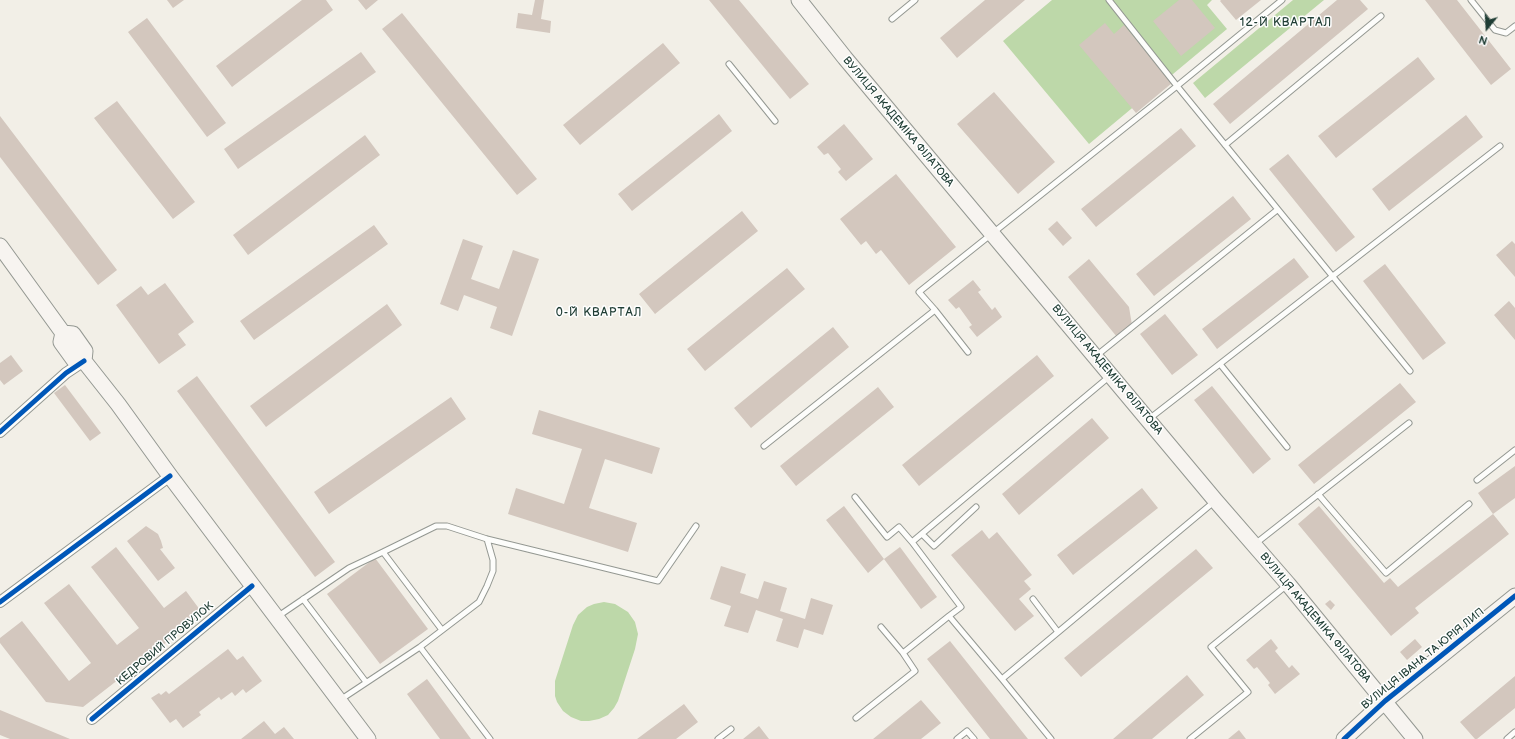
<!DOCTYPE html>
<html>
<head>
<meta charset="utf-8">
<style>
  body { margin:0 }
  #map { position:relative; width:1515px; height:739px; overflow:hidden; background:#f2efe7; font-family:"Balsamiq Sans",sans-serif }
  canvas { display:block }
  .north { position:absolute; left:1467px; top:8px; width:40px; height:40px; -webkit-text-stroke:3px #fff; paint-order:stroke; rotate:198deg; font-size:11px; font-weight:700; line-height:16px; text-align:center; color:#1f3d34 }
  .north::after { content:''; display:block; margin:auto; width:14px; height:18px; background:#1f3d34; clip-path:polygon(50% 0,100% 100%,50% 72%,0 100%) }
</style>
</head>
<body>
<div id="map">
<canvas width="1515" height="739"></canvas>
<div class="north">N</div>
</div>
<script>
const g = document.querySelector('canvas').getContext('2d');
g.lineJoin = 'round';
function fill(path, color) { g.fillStyle = color; g.fill(path, 'evenodd'); }
const toPath = rows => new Path2D(rows.map(r => 'M' + r).join(''));
function stroke(path, color, width, dash) { g.strokeStyle = color; g.lineWidth = width; g.lineCap = dash ? 'butt' : 'round'; g.setLineDash(dash || []); g.stroke(path); }
function write(font, color, halo, rows, align = 'center') {
  g.font = font + ' "Balsamiq Sans",sans-serif'; g.lineWidth = 3; g.setLineDash([]); g.textBaseline = 'middle'; g.strokeStyle = halo; g.fillStyle = color; for (const [text, x, y, turn = 0] of rows) {
    g.save(); g.translate(x, y); g.rotate((+turn || 0) * Math.PI / 180); g.textAlign = isNaN(turn) ? turn : align; if (halo) g.strokeText(text, 0, 0); g.fillText(text, 0, 0); g.restore();
  }
}
fill(toPath([
  [1052,0,1212,0,1207,5,1227,29,1089,144,1003,41],
  [1293,0,1324,0,1205,98,1193,83],
  [604,602,615,604,628,612,635,622,638,634,635,649,618,701,614,708,608,715,599,719,589,721,581,721,571,717,563,711,557,702,555,696,555,681,573,625,578,615,587,607,594,604]
]), '#bdd8a9');
fill(toPath([
  [167,0,184,0,173,8],
  [302,0,326,0,333,10,232,87,216,66],
  [358,0,378,0,366,10],
  [535,0,544,0,541,19,551,21,550,33,516,28,518,13,532,15],
  [709,0,739,0,809,84,790,99],
  [985,0,1025,0,957,58,940,38],
  [1179,0,1192,0,1215,28,1181,56,1153,21],
  [1221,0,1261,0,1236,20,1220,1],
  [1337,0,1360,0,1368,9,1230,124,1213,104],
  [1425,0,1457,0,1511,69,1491,85],
  [402,13,537,179,517,195,382,29],
  [147,18,226,123,207,137,128,32],
  [1105,23,1114,34,1124,25,1172,83,1136,113,1079,45],
  [663,43,680,63,580,145,563,125],
  [361,52,376,72,238,169,224,149],
  [1418,57,1435,79,1336,158,1318,136],
  [994,92,1055,162,1018,194,957,124],
  [117,101,195,202,173,219,94,118],
  [719,114,732,131,632,211,618,194],
  [1466,115,1483,137,1389,211,1372,189],
  [0,116,117,270,98,285,0,157],
  [844,124,873,159,846,181,838,172,841,169,828,153,824,155,817,147],
  [1181,128,1196,146,1096,227,1081,209],
  [365,135,380,155,248,255,233,235],
  [1288,154,1355,237,1336,252,1269,169],
  [896,174,956,247,909,285,881,250,876,254,866,241,861,245,840,219],
  [1233,196,1251,219,1154,296,1136,274],
  [742,211,758,231,655,314,639,294],
  [1057,221,1072,238,1063,246,1048,229],
  [374,225,388,244,254,340,240,321],
  [463,239,483,246,471,279,499,289,513,250,539,259,512,336,490,328,497,307,464,295,458,311,440,304],
  [1512,241,1515,244,1515,277,1496,255],
  [1294,258,1309,277,1217,349,1202,329],
  [1089,259,1129,307,1132,325,1117,337,1068,277],
  [1385,264,1446,343,1423,360,1363,281],
  [787,268,805,289,705,371,687,349],
  [973,280,981,290,978,292,992,310,995,307,1002,317,977,337,969,327,972,325,959,307,956,309,948,300],
  [165,283,194,322,178,334,186,345,159,364,116,305,141,286,148,295],
  [1509,301,1515,308,1515,340,1494,315],
  [387,304,402,325,266,427,250,406],
  [1165,314,1198,355,1172,375,1140,334],
  [833,327,849,347,751,428,734,408],
  [11,355,23,371,4,385,0,380,0,363],
  [1037,355,1054,376,919,486,902,465],
  [197,376,335,562,315,577,177,391],
  [1400,383,1416,402,1314,484,1298,465],
  [65,385,101,433,90,441,54,393],
  [1212,386,1271,459,1253,474,1194,400],
  [878,387,894,407,796,486,780,466],
  [451,397,466,419,329,514,314,492],
  [539,410,660,448,652,474,605,459,589,508,637,523,628,552,508,514,516,488,564,504,582,449,532,434],
  [1092,418,1109,438,1019,515,1002,494],
  [1515,466,1515,498,1493,514,1478,493],
  [1142,488,1158,508,1073,575,1057,555],
  [844,506,884,559,868,573,826,520],
  [1319,506,1384,583,1390,578,1398,587,1493,514,1509,534,1415,608,1419,613,1391,636,1298,524],
  [146,526,158,534,161,541,163,548,160,549,175,568,158,581,127,541],
  [982,530,989,539,997,532,1032,575,1024,581,1031,589,1019,599,1034,616,1015,631,951,555],
  [116,547,164,608,186,591,203,614,83,707,46,702,0,643,0,638,22,621,69,681,91,663,44,603,69,584,117,645,139,628,91,567],
  [900,547,937,597,921,609,884,559],
  [1196,549,1213,568,1081,677,1064,658],
  [375,558,428,629,380,664,327,594],
  [721,566,746,574,740,593,758,599,764,581,787,588,780,611,805,619,811,598,833,605,823,635,804,629,798,648,776,641,783,619,756,610,748,633,724,626,731,606,710,599],
  [1330,600,1335,605,1331,610,1325,604],
  [1271,639,1278,648,1275,651,1289,668,1292,665,1300,674,1275,694,1268,685,1270,683,1257,667,1254,669,1246,660],
  [1415,639,1422,647,1407,660,1400,652],
  [950,641,1028,739,990,739,927,659],
  [228,649,237,660,243,656,262,681,246,693,243,689,235,696,232,692,221,700,219,697,199,712,201,715,183,728,176,719,170,723,151,698,159,693,161,695,166,691,169,694],
  [1187,675,1204,695,1152,739,1113,739],
  [1515,676,1515,708,1477,739,1475,739,1460,722],
  [427,679,471,739,440,739,407,694],
  [921,700,941,723,921,739,873,739],
  [684,704,698,722,676,739,637,739],
  [0,710,70,739,10,739,0,735],
  [264,721,275,734,284,727,294,739,241,739],
  [759,726,769,739,743,739],
  [1239,730,1246,739,1228,739]
]), '#d3c7be');
const lane = toPath([
  [1109,0,1177,86,1410,371],
  [1471,0,1495,30,1506,33,1515,26],
  [892,19,915,0],
  [729,64,775,121],
  [1225,145,1381,16],
  [935,310,968,352],
  [1096,356,1277,210],
  [1220,364,1287,447],
  [1149,419,1500,146],
  [764,446,935,310,919,292,1177,86,1282,0],
  [1477,480,1515,450],
  [1318,494,1386,573,1469,504],
  [855,497,887,537,899,527,912,542],
  [922,534,934,546,976,507],
  [1255,544,1409,423],
  [383,552,436,526,447,526,487,539,658,581,696,526],
  [303,599,366,682],
  [1033,599,1058,632],
  [277,617,349,568,383,552,442,630],
  [881,627,903,653,949,616],
  [420,647,490,739],
  [1002,679,1215,501],
  [340,700,420,647,479,602,487,586,493,571,493,560,487,539],
  [856,718,915,671,903,653],
  [718,739,731,729],
  [957,739,967,731,974,739],
  [1051,739,1002,679,949,616,961,607,912,542,1110,376],
  [1190,739,1248,692,1211,647,1287,585],
  [1507,739,1515,732]
]);
const street = toPath([
  [0,432,66,373,84,361],
  [0,602,170,476],
  [92,719,252,586]
]);
const secondary = toPath([
  [799,0,845,58,1215,500,1288,584,1415,739],
  [0,246,63,333,73,334,85,351,84,361],
  [63,333,61,342,74,360,84,361,118,404,170,476,368,739],
  [1344,739,1385,701,1515,596]
]);
stroke(lane, '#949892', 7);
stroke(street, '#949892', 12);
stroke(secondary, '#949892', 17);
stroke(lane, '#fdfdfb', 5);
stroke(street, '#fdfdfb', 10);
stroke(secondary, '#f7f4f0', 15);
stroke(toPath([
  [0,432,66,373,84,361],
  [0,602,170,476],
  [92,719,252,586],
  [1344,739,1385,701,1515,596]
]), '#0057b8', 5);
write('11px', '#1f3d34', '#fff', [
  ["ВУЛИЦЯ АКАДЕМІКА ФІЛАТОВА",898,122,50],
  ["ВУЛИЦЯ АКАДЕМІКА ФІЛАТОВА",1107,370,50],
  ["ВУЛИЦЯ АКАДЕМІКА ФІЛАТОВА",1315,618,50],
  ["КЕДРОВИЙ ПРОВУЛОК",165,644,-40],
  ["ВУЛИЦЯ ІВАНА ТА ЮРІЯ ЛИП",1423,659,-39]
]);
g.letterSpacing = '1px';
write('12px', '#1f3d34', '#fff', [
  ["12-Й КВАРТАЛ",1286,23],
  ["0-Й КВАРТАЛ",599,313]
]);
g.letterSpacing = '0px';
</script>
</body>
</html>
